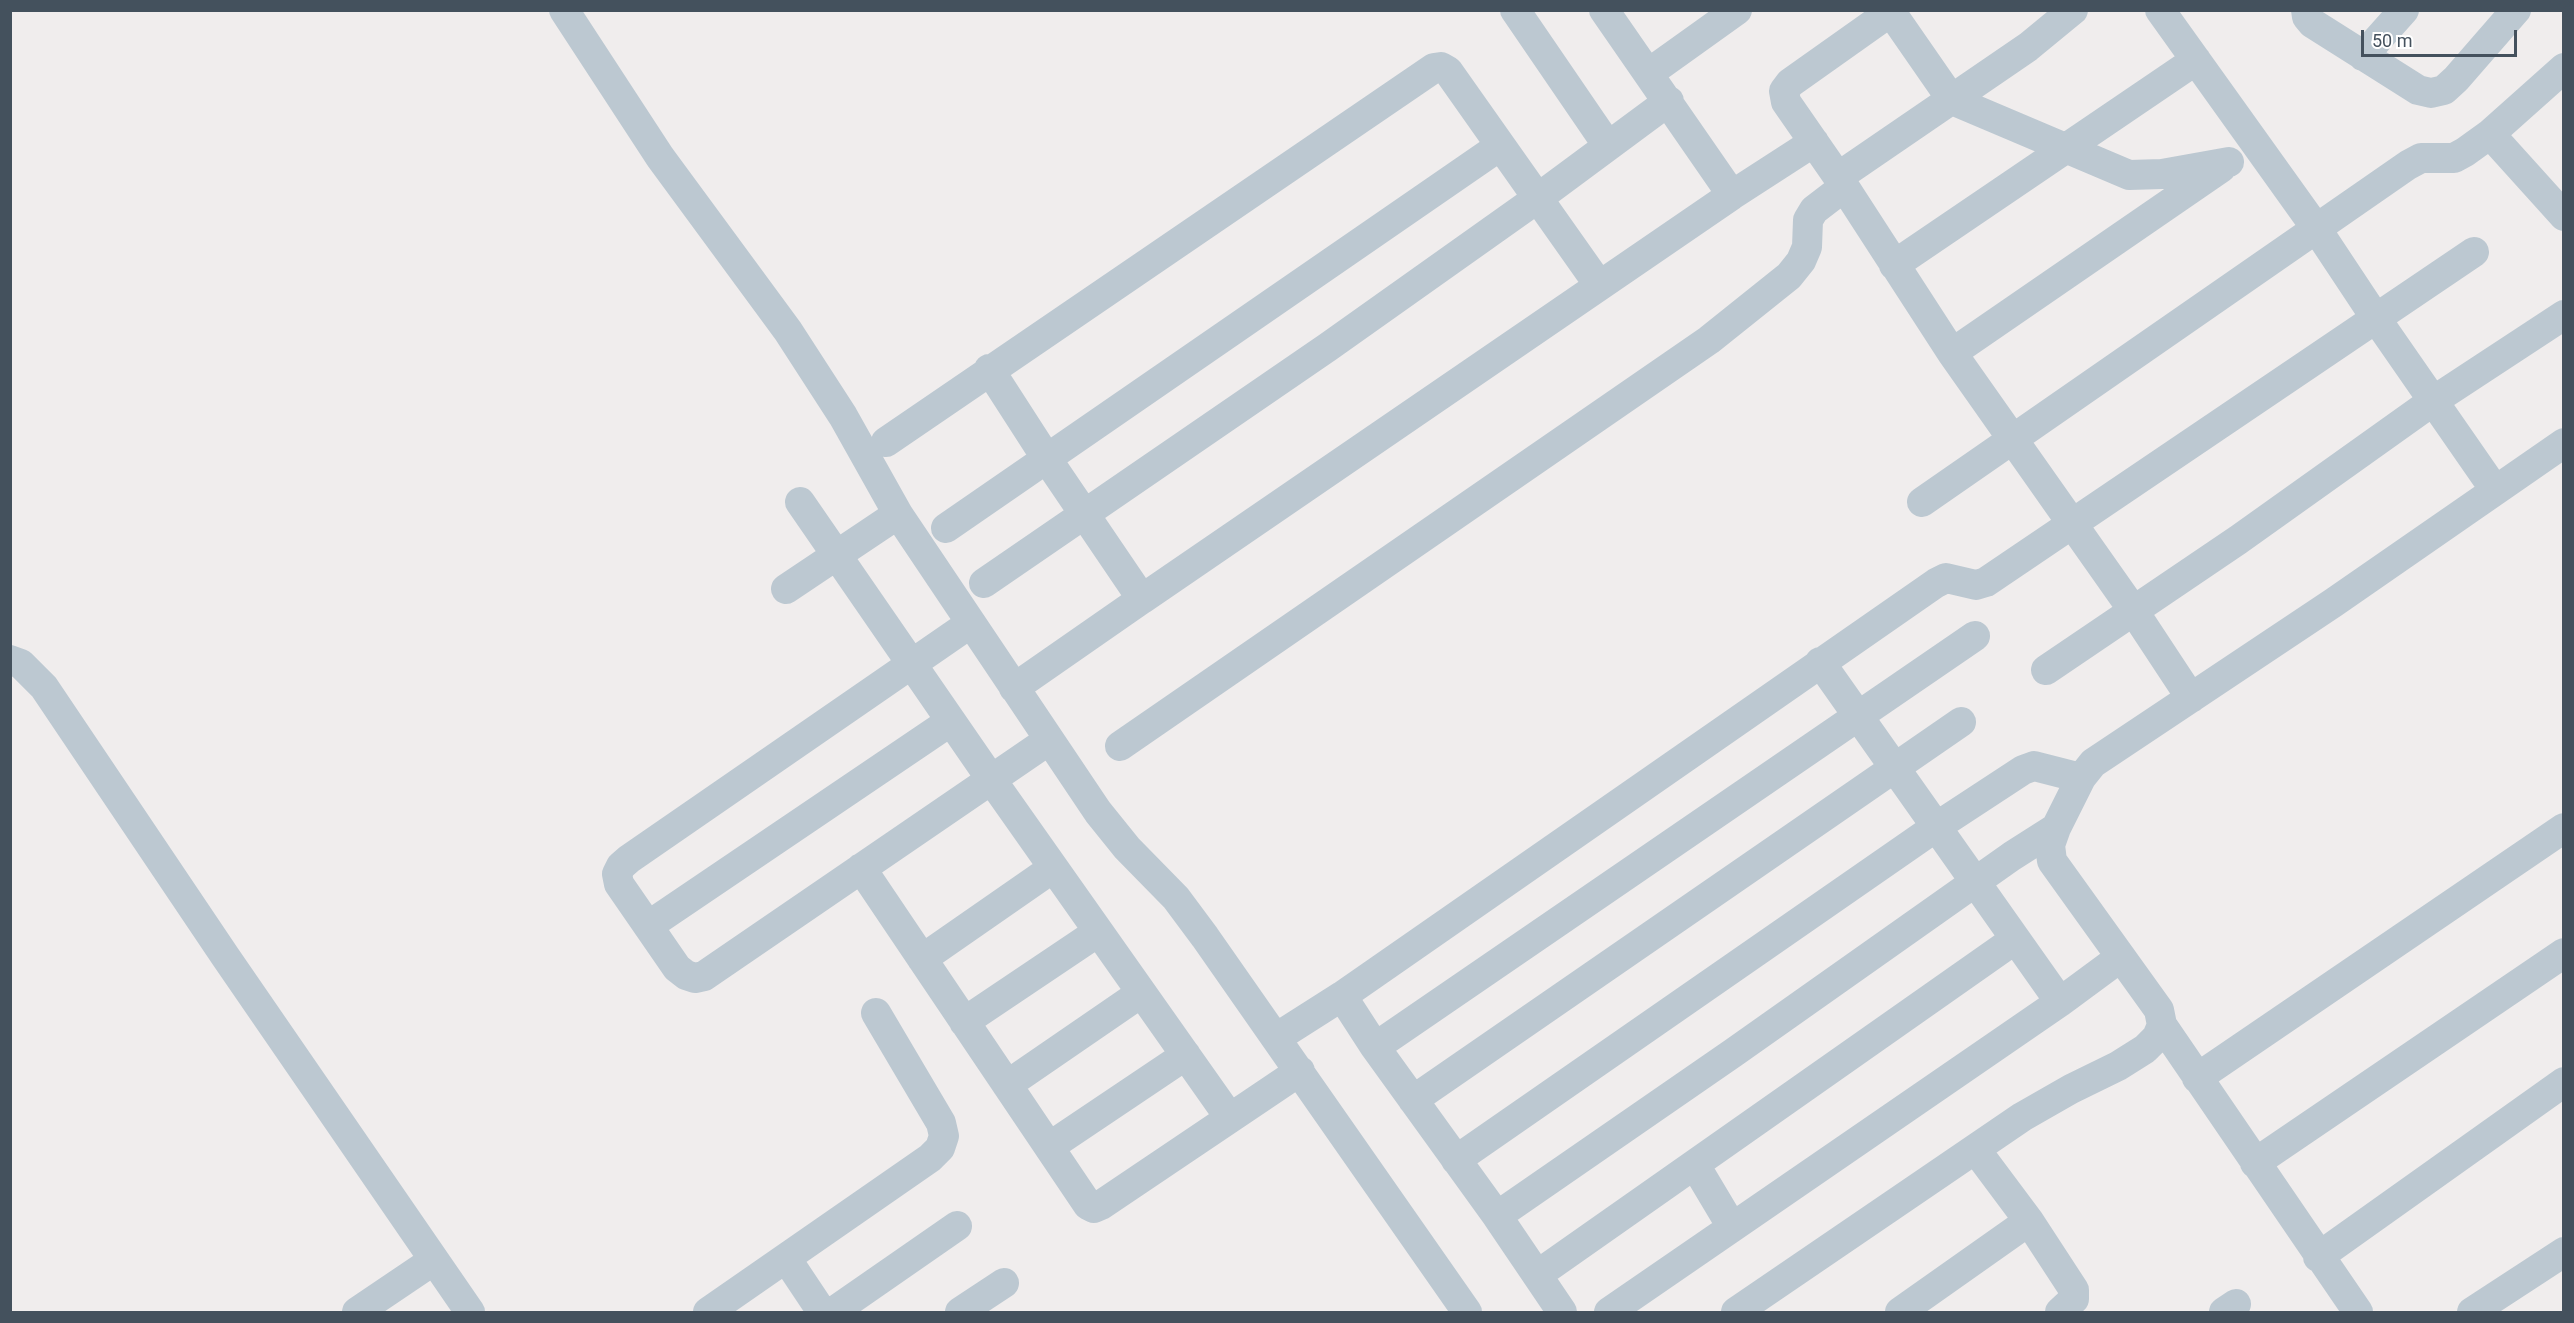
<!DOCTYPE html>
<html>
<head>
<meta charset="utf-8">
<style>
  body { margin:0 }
  #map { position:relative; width:2574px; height:1323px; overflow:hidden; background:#f0eded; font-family:Roboto,sans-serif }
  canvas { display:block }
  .frame { position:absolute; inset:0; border:12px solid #44515d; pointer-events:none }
  .scale { position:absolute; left:2361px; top:30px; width:156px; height:27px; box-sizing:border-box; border:3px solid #44515d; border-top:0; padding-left:8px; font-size:18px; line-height:21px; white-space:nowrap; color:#44515d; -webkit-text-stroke:4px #fff; paint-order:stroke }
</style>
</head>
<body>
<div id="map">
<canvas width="2574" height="1323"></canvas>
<div class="frame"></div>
<div class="scale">50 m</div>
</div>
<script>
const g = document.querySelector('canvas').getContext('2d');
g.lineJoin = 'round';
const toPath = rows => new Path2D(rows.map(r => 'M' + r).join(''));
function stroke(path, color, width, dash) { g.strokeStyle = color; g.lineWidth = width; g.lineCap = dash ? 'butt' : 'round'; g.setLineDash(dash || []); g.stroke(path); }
stroke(toPath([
  [564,10,660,157,788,331,843,416,898,514,1098,812,1127,848,1176,898,1205,937,1467,1312],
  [1515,10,1608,146],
  [1604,10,1732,195],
  [1893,10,1790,83,1784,91,1786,102,1838,177,1952,353,2133,610,2191,698],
  [2160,10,2316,228,2375,317,2495,490],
  [2306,10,2307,17,2312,23,2418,90,2431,93,2444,90,2456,79,2516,10],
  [1891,12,1952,100,2129,175,2162,174,2229,162],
  [2363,56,2404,10],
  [1649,73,1737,10],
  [2490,134,2564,216],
  [1838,177,2028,47,2073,10],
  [1894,265,2196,60],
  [1952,353,2221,168],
  [989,369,1047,459,1142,599,1014,688],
  [886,442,1434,68,1441,67,1448,71,1599,285],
  [800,502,991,779,1230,1118],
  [1922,502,2408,165,2421,158,2454,158,2465,152,2490,134,2564,68],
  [946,528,1500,146],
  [984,583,1328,347,1538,198,1669,101],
  [786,589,898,514],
  [1142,599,1732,195,1814,142],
  [971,623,629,859,621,866,617,874,619,884,677,968,686,975,695,978,704,976,1049,740],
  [10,660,21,664,44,687,225,956,470,1312],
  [1820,662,2060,1002],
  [2046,670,2238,540,2433,401,2564,315],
  [1120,746,1709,340,1789,276,1801,261,1807,247,1808,220,1814,210,1844,187],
  [861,868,1088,1205,1094,1208,1101,1205,1300,1071],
  [648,926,951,721],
  [922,959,1053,868],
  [1342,996,1375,1047,1497,1216,1562,1312],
  [964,1022,1098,932],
  [2162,1025,2358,1312],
  [1276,1038,1342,996,1936,583,1946,578,1976,585,1986,582,2474,252],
  [1375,1047,1975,636],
  [2197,1078,2564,828],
  [1007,1085,1141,993],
  [1413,1100,1961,722],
  [1049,1147,1186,1055],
  [1976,1150,2029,1221,2074,1290,2074,1299,2060,1312],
  [1456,1160,1936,827,2023,770,2034,766,2081,778],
  [2255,1163,2564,953],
  [1695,1165,1732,1227],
  [1497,1216,1733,1053,2012,856,2056,828],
  [2318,1257,2564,1082],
  [786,1258,822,1312],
  [1537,1275,2014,940],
  [357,1312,434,1260],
  [708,1312,930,1158,940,1148,944,1136,941,1123,876,1013],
  [833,1312,957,1226],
  [960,1312,1004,1283],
  [1609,1312,2060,1002,2121,957],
  [1736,1312,2022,1117,2071,1089,2118,1066,2145,1049,2157,1037,2162,1025,2159,1010,2052,861,2050,845,2056,828,2081,778,2093,763,2333,603,2564,443],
  [1900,1312,2029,1221],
  [2224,1312,2236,1304],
  [2472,1312,2564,1252]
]), '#bcc8d1', 30);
</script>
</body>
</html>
